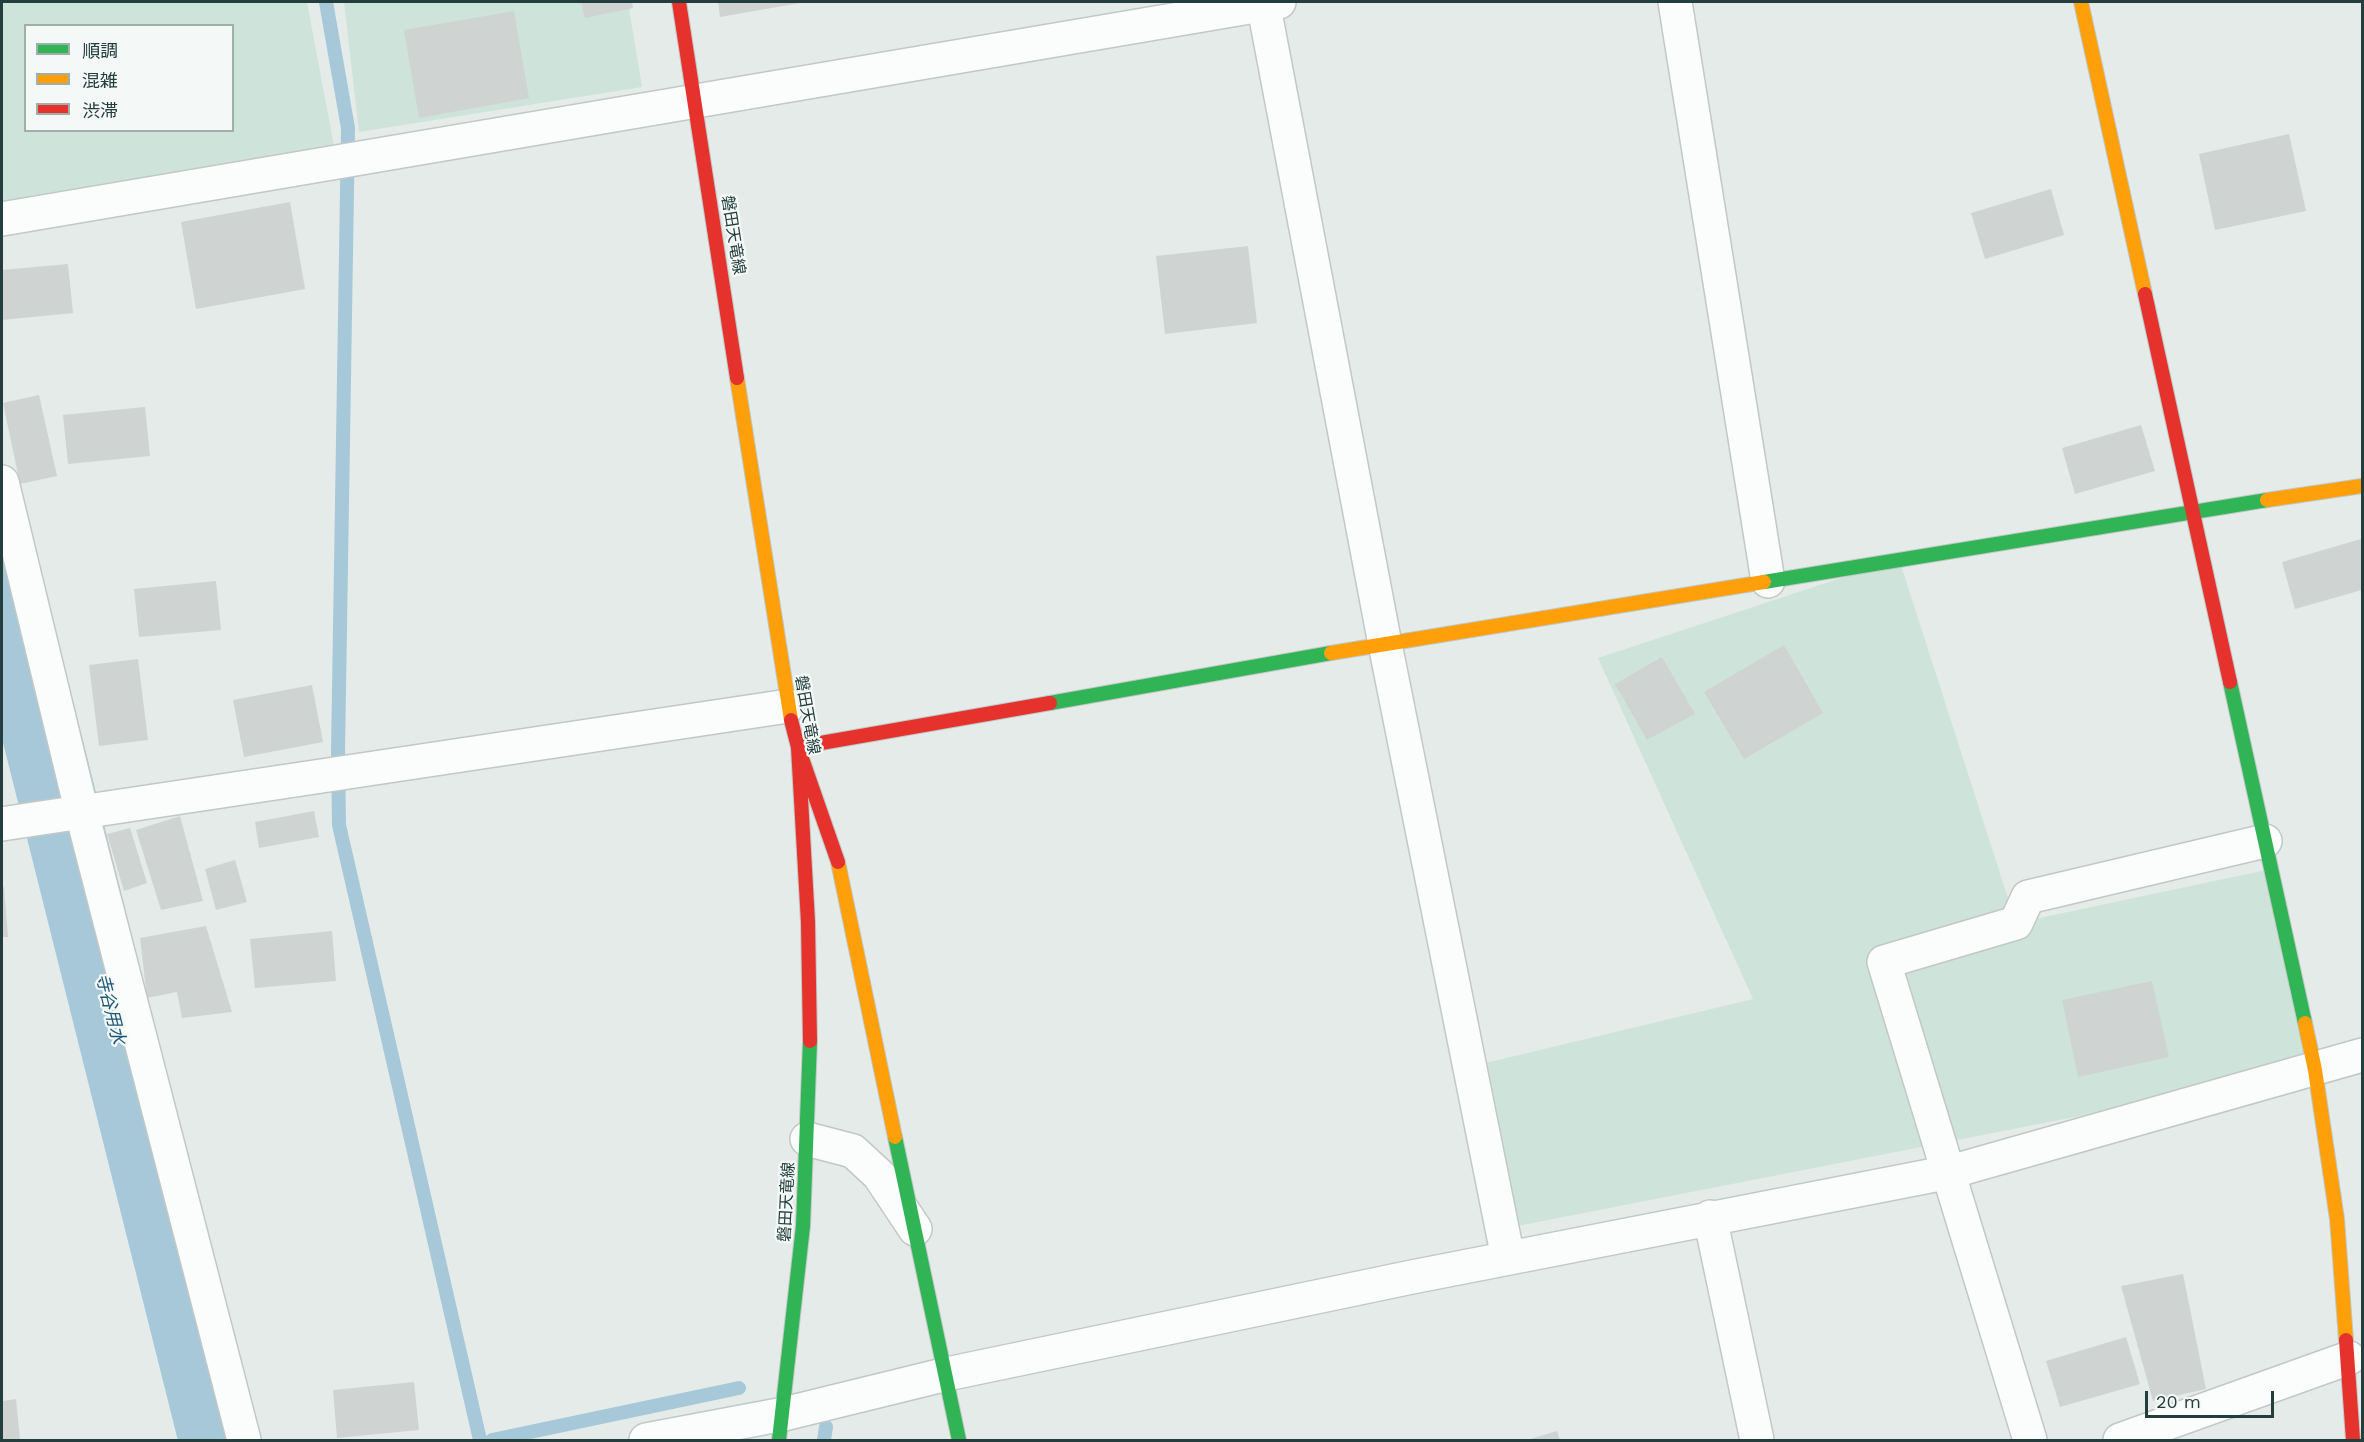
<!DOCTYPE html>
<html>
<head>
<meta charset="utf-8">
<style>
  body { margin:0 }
  #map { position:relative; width:2364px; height:1442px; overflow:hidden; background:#e5ebe9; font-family:"Work Sans","Noto Sans JP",sans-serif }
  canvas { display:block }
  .frame { position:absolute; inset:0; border:3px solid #233e3c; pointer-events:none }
  .legend { position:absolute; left:24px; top:24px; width:210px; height:108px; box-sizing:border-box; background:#f4f9f7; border:2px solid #a0aeac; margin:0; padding:8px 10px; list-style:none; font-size:18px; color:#233e3c }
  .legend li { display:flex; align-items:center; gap:12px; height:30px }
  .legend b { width:30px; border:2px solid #a0aeac }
  .scale { position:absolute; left:2145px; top:1391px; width:129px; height:27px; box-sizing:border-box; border:3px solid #233e3c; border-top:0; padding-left:8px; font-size:18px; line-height:21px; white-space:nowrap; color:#233e3c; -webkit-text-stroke:4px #f4f9f7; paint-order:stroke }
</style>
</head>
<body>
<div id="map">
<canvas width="2364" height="1442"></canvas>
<div class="frame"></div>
<ul class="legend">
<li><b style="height:8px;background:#30b455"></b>順調</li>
<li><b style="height:8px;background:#ff9f0a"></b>混雑</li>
<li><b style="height:8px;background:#e5322d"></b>渋滞</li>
</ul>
<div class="scale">20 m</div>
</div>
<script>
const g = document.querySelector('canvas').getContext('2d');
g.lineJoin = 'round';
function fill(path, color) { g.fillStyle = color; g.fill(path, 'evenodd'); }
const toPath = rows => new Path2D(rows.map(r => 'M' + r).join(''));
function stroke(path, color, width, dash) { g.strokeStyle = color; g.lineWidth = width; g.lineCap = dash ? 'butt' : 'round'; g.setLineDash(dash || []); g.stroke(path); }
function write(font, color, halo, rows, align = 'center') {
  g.font = font + ' "Work Sans","Noto Sans JP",sans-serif'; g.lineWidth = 4.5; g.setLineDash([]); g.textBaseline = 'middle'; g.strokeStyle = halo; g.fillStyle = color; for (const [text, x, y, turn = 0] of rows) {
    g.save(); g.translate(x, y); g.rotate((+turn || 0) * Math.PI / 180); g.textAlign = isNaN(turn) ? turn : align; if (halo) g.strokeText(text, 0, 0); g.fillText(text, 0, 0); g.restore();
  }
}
fill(toPath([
  [2,2,307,2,337,162,2,206],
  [26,26,232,26,232,130,26,130],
  [344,2,628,2,642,87,359,132],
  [1899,559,2016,923,2271,869,2315,1070,1502,1229,1469,1067,1753,999,1598,658]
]), '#cee3d9');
stroke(toPath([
  [326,2,348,128,338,752,339,825,480,1440],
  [492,1440,739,1388],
  [824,1440,826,1427]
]), '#a7c8d8', 14);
stroke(toPath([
  [2,578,218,1440]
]), '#a7c8d8', 78);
fill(toPath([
  [581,2,632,2,633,8,585,18],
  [718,2,800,2,800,3,720,17],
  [514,11,529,98,419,118,404,30],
  [2289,134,2306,211,2215,230,2199,154],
  [2051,189,2064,235,1985,259,1971,213],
  [290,202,305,289,196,309,181,222],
  [1248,246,1257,323,1165,334,1156,256],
  [68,264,73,313,2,320,2,270],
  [39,395,57,476,20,484,3,403],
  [145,407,150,456,68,464,63,415],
  [2141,425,2155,471,2075,494,2062,448],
  [2361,539,2362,590,2295,609,2282,562],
  [216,581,221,630,139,637,134,589],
  [1784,645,1823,713,1744,759,1704,692],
  [1662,657,1695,714,1647,740,1615,684],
  [138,659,148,740,99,746,89,665],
  [312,685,323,742,244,757,233,700],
  [314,811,319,837,259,848,255,822],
  [180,816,203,901,161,910,136,830],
  [130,828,147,883,124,891,107,834],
  [235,860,247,902,216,910,205,869],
  [4,887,8,937,2,937,2,888],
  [206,926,232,1012,182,1018,177,992,147,998,140,938],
  [332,931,336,981,255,988,250,939],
  [2152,981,2169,1057,2078,1077,2062,1000],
  [2183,1274,2206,1389,2153,1401,2121,1286],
  [2126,1337,2140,1384,2060,1407,2046,1361],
  [414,1382,419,1430,337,1438,333,1390],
  [16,1399,20,1440,2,1440,2,1401],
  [1557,1431,1560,1440,1527,1440]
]), '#cfd4d3');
const street = toPath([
  [1263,2,1385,644,1508,1258],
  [1675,2,1768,581],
  [2,219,1279,2],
  [2,482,82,813,244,1440],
  [2,824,788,706],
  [807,1139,853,1151,879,1175,915,1229],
  [1710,1217,1757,1440],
  [646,1440,784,1414,947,1374,1412,1277,1950,1172,2362,1055],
  [2030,1440,1884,962,2016,923,2028,897,2265,841],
  [2120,1440,2349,1358]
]);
const fast = toPath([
  [1764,582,2267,500],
  [2230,682,2305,1023],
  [1050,703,1331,653],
  [895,1137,959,1440],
  [779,1440,803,1226,810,1041]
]);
const slow = toPath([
  [2081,2,2145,294],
  [737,378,791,720],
  [2267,500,2362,486],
  [1331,653,1764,582],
  [838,862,895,1137],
  [2305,1023,2315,1070,2337,1219,2346,1340]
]);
const jam = toPath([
  [679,2,737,378],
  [2145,294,2230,682],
  [791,720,798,747,808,922,810,1041],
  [838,862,798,747,1050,703],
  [2346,1340,2353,1440]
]);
stroke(street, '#c2c8c6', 36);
stroke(fast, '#c0c8c6', 16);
stroke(slow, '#c0c8c6', 16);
stroke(jam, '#c0c8c6', 16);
stroke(street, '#fbfcfc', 33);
stroke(fast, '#30b455', 14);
stroke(slow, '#ff9f0a', 14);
stroke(jam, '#e5322d', 14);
write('16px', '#233e3c', '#f4f9f7', [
  ["磐田天竜線",733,235,81],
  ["磐田天竜線",807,715,80],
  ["磐田天竜線",787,1202,-87]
]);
write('italic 18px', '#1e5879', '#f4f9f7', [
  ["寺谷用水",110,1009,76]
]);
</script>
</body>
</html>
